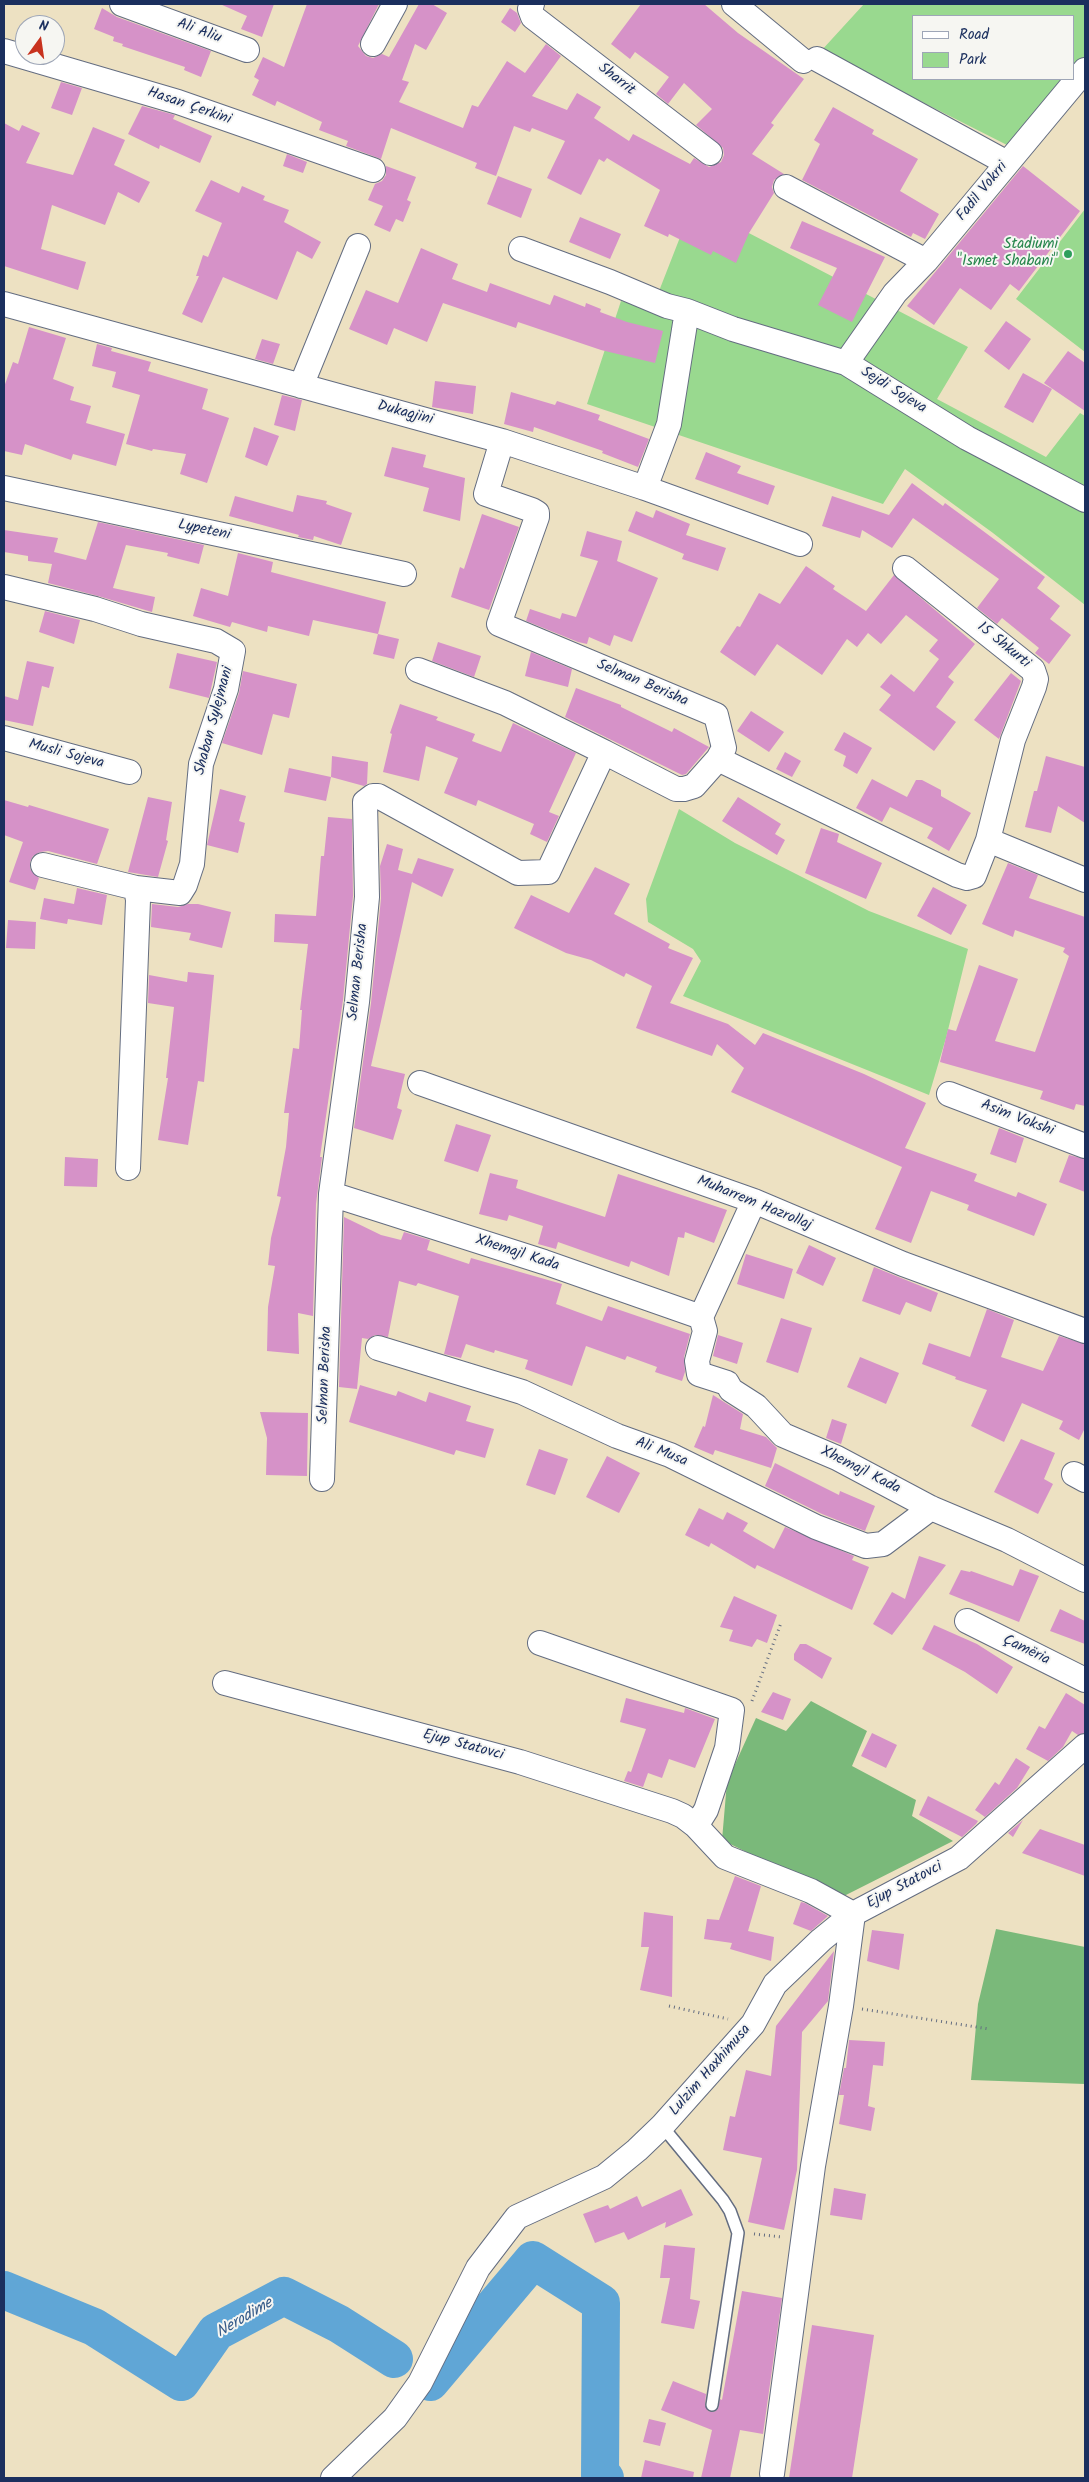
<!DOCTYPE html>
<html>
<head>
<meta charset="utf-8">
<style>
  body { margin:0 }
  #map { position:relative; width:1089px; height:2482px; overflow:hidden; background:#ede1c2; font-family:Kalam,sans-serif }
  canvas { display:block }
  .frame { position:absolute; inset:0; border:5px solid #1b2f5e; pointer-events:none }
  .legend { position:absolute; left:912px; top:15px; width:162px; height:65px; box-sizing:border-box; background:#f6f6f2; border:1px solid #9ea6b7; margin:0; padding:6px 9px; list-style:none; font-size:15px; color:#1b2f5e }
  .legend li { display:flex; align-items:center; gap:10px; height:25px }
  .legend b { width:25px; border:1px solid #9ea6b7 }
  .north { position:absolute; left:15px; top:15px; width:50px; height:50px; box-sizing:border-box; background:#f6f6f2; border:1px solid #9ea6b7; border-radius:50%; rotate:14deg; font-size:14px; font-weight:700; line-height:20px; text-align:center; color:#1b2f5e }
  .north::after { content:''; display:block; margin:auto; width:18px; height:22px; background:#c8321e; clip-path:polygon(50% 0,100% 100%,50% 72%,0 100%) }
</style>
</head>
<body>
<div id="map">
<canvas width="1089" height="2482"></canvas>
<div class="frame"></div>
<ul class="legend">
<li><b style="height:6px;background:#fff"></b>Road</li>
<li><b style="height:14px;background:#99d98f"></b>Park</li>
</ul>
<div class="north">N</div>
</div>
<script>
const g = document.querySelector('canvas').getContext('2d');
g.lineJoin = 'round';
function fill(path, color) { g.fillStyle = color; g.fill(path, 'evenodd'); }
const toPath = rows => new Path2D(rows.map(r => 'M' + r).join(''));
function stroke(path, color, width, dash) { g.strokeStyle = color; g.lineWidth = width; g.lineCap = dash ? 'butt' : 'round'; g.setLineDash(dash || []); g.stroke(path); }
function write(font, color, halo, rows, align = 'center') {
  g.font = font + ' Kalam,sans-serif'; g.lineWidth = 4; g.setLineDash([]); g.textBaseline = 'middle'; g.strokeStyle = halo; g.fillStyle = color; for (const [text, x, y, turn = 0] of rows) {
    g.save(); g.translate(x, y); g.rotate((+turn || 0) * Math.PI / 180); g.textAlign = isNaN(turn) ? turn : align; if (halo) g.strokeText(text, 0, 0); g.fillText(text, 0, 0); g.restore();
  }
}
fill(toPath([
  [864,4,1085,4,1085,56,1073,71,1073,16,913,16,913,79,1066,79,1009,146,821,51],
  [693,204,968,347,937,399,1046,457,1080,413,1085,416,1085,605,993,533,905,469,883,504,587,404,621,301,652,309],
  [1085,209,1085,352,1016,299],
  [679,809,735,843,869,911,968,949,946,1038,929,1095,683,996,701,961,693,949,648,922,646,899]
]), '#99d98f');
fill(toPath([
  [811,1701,867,1731,852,1766,916,1800,912,1816,953,1841,840,1898,722,1840,727,1782,756,1718,786,1731],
  [996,1929,1085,1947,1085,2084,971,2080,978,2004]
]), '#7ab97a');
stroke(toPath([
  [4,2290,94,2327,181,2382,216,2332,284,2296,339,2324,394,2359],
  [430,2382,533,2260,601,2303,600,2476,605,2478]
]), '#60a6d6', 38);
fill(toPath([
  [220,4,274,4,262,37,241,29,247,16],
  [307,4,379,4,358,46,366,56,373,58,382,54,389,57,419,4,432,4,447,13,426,50,415,44,402,80,409,82,399,102,463,128,472,105,478,107,507,61,525,73,546,44,561,56,532,96,567,110,577,93,601,107,594,118,629,141,633,134,690,164,694,158,709,167,721,162,724,155,723,148,696,125,712,109,684,83,668,104,656,94,669,77,635,52,630,59,611,44,641,4,704,4,738,33,804,79,771,123,774,125,752,154,784,174,774,180,772,187,774,193,749,233,736,263,713,251,711,255,669,234,668,237,644,226,660,190,607,158,604,162,599,159,581,195,547,178,565,141,532,128,530,132,514,126,496,176,475,168,477,163,391,128,381,159,346,146,348,141,319,130,322,122,277,101,275,106,252,95,259,80,254,77,263,57,284,67],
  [102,8,117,17,211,51,201,77,184,70,185,67,122,46,123,44,113,41,114,37,94,29],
  [510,8,517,13,521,23,515,32,501,22],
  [61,82,82,88,72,115,51,108],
  [142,106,175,115,173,119,212,136,200,163,160,145,159,149,128,134],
  [833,107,874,130,872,134,918,159,900,191,939,214,925,239,913,233,911,237,802,180,820,144,814,140],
  [4,123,19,131,22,125,40,133,26,163,73,175,93,127,125,140,114,165,150,182,139,203,118,192,105,225,52,205,41,249,86,262,78,290,4,266],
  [287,154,307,162,303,173,283,166],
  [386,166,416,177,407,200,411,202,403,222,396,219,390,232,374,225,383,206,368,200,375,184,382,181,386,175],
  [1023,166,1080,211,1019,291,1010,284,991,310,960,288,934,325,907,306],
  [498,176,532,189,521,218,487,204],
  [211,180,239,193,242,186,265,196,263,200,289,210,284,222,321,242,312,259,297,251,277,300,223,277,202,323,182,314,199,276,196,276,203,255,208,257,222,223,195,211],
  [580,217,621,234,610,259,569,242],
  [802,221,885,257,852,322,818,305,837,268,790,248],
  [421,248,458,264,452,279,487,292,490,283,550,305,554,295,585,307,586,303,601,309,600,312,627,322,663,331,655,363,601,350,518,322,516,328,443,303,427,342,394,328,387,345,349,329,366,290,398,303],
  [1006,321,1031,339,1009,370,984,351],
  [29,327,66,338,53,379,74,387,70,400,91,406,86,423,125,434,116,466,73,454,71,460,25,444,22,455,4,451,4,387,13,362,18,364],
  [262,339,280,344,273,364,255,359],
  [97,344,112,348,111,351,151,362,148,371,208,389,202,409,229,418,207,483,180,474,186,454,153,449,152,451,126,444,140,395,112,387,116,372,92,366],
  [1068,351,1085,363,1085,411,1044,383],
  [1023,373,1052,389,1033,423,1004,407],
  [435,381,476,386,473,414,432,407],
  [511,392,555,405,557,401,600,415,598,420,649,439,638,467,602,453,603,451,534,427,533,432,504,424],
  [282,395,302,400,295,431,274,425],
  [254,427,279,436,267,466,245,457],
  [392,447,426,455,423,467,465,478,460,521,423,511,429,488,384,476],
  [706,452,741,466,737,473,775,486,768,505,695,479],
  [912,483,943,506,945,503,971,522,1045,577,1037,588,1060,606,1050,619,1071,635,1049,664,1035,653,1039,648,1002,618,997,624,977,608,999,579,913,518,892,548,862,530,860,538,822,526,832,496,889,515],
  [297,495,327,501,326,504,352,513,341,545,314,536,313,540,298,537,299,535,229,516,235,496,293,512],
  [656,510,690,524,686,535,726,548,718,571,682,559,684,554,628,531,636,511,653,518],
  [482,514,519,527,489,610,451,597,460,567,464,569],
  [98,522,204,545,199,564,167,556,168,553,126,545,113,588,155,597,152,612,98,596,48,583,52,564,28,561,28,556,4,552,4,530,58,538,54,552,86,560],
  [587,531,622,541,617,561,658,578,632,642,614,635,610,646,589,637,587,644,578,642,526,621,530,609,560,619,562,613,576,617,598,561,580,556],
  [238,553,273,562,271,572,386,602,378,634,313,620,309,636,268,626,267,632,232,622,230,627,193,616,201,588,228,596],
  [806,566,835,586,833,589,866,611,894,575,975,644,948,677,954,682,936,707,956,722,934,751,879,710,891,695,880,687,891,674,914,692,939,659,929,651,938,640,906,615,881,644,868,633,857,647,847,639,822,675,777,644,755,676,720,652,737,626,740,627,759,593,780,604],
  [45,611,80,620,74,644,39,632],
  [378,634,399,639,394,659,373,654],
  [438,642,481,656,474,677,432,661],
  [531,652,572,669,568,687,525,676],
  [177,653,217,662,209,698,169,688],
  [27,661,54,667,49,688,42,686,33,726,4,720,4,696,18,700],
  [243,671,297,684,289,718,273,714,262,755,222,743,239,693],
  [1011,673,1021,681,999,739,974,720],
  [576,688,621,705,621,707,672,732,674,728,709,747,686,774,682,775,565,717],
  [400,704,438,717,436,720,475,734,472,741,501,752,513,723,576,753,549,812,559,816,547,842,530,834,534,824,478,800,476,806,444,793,458,758,426,746,419,781,383,772,392,734,390,733],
  [751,711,784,732,769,752,737,731],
  [844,732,872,748,857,774,843,766,846,756,834,750],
  [785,752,801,761,792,777,776,769],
  [332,756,368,762,367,784,364,786,331,777],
  [1046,756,1085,767,1085,823,1058,806,1051,833,1025,827,1034,791,1037,791],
  [289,768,331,777,326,801,284,792],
  [872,779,907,797,916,780,922,780,941,790,941,796,971,813,949,851,927,838,933,828,890,807,882,822,856,808],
  [220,789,246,796,239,821,245,823,238,853,207,845],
  [148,797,172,802,166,840,168,841,158,877,128,872],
  [738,797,781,824,775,834,785,840,777,855,722,821],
  [4,800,28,807,29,805,109,829,97,864,48,851,40,852,33,856,30,862,30,869,39,878,35,890,9,882,23,842,4,835],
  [328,817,352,819,353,896,343,1000,320,1157,322,1157,316,1204,313,1316,298,1313,299,1354,267,1351,268,1307,275,1266,268,1265,271,1238,281,1197,277,1196,286,1147,289,1113,284,1113,293,1048,299,1049,302,1010,300,1010,308,944,274,942,275,914,316,916,321,856,324,856],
  [821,828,839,834,837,842,882,863,866,899,805,873],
  [387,844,403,849,398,870,412,874,418,858,454,869,442,897,412,882,371,1066,405,1074,397,1108,402,1110,393,1140,354,1128,371,1003,381,898,380,866],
  [1008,863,1038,875,1029,898,1085,917,1085,1106,1076,1104,1074,1110,1040,1099,1043,1091,940,1062,948,1029,956,1031,979,965,1018,979,995,1041,1035,1052,1069,956,1063,952,1065,948,1015,930,1013,937,982,924],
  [595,867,630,884,614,914,670,944,668,948,693,958,670,1003,728,1024,755,1045,763,1033,864,1074,926,1103,905,1148,977,1174,974,1181,1016,1197,1018,1192,1047,1204,1034,1236,967,1210,969,1205,931,1191,911,1243,875,1229,902,1167,731,1092,744,1068,717,1044,712,1056,636,1028,652,986,626,973,624,977,591,960,566,953,514,928,531,895,569,913],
  [933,887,967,905,951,935,917,916],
  [77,888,107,895,102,925,68,919,67,924,40,919,44,898,74,904],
  [152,904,178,907,188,904,198,904,231,912,222,948,189,940,191,933,151,927],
  [8,920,36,922,35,949,6,948],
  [188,972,214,975,204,1082,198,1081,188,1145,158,1140,168,1078,166,1078,174,1007,148,1003,149,975,187,982],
  [456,1124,491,1135,478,1172,444,1161],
  [999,1128,1024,1138,1016,1163,990,1154],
  [1069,1155,1085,1159,1085,1192,1059,1182],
  [65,1157,98,1159,97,1187,64,1186],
  [490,1173,518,1180,516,1188,605,1217,618,1174,727,1210,714,1243,685,1232,684,1238,678,1237,669,1276,631,1261,629,1267,558,1242,556,1249,538,1244,543,1226,509,1215,507,1221,479,1214],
  [344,1217,381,1235,401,1240,404,1232,430,1240,427,1250,469,1264,471,1258,562,1284,556,1304,602,1321,608,1306,690,1334,684,1357,685,1372,682,1381,655,1372,657,1367,627,1356,625,1360,586,1346,572,1386,525,1369,528,1360,495,1350,494,1353,466,1344,461,1358,444,1354,459,1296,418,1283,416,1286,399,1281,388,1337,375,1335,368,1339,362,1338,357,1389,339,1387],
  [809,1245,836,1258,823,1286,796,1273],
  [746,1254,793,1269,784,1299,737,1284],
  [874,1267,938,1293,931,1312,906,1302,900,1315,862,1301],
  [987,1309,1014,1320,1001,1357,1043,1371,1059,1336,1085,1344,1085,1428,1079,1440,1059,1429,1063,1421,1022,1403,1004,1442,971,1426,987,1390,955,1379,956,1377,922,1364,929,1343,970,1357],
  [781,1318,812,1328,798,1373,766,1362],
  [718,1335,743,1343,737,1364,713,1356],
  [860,1357,899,1373,886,1404,847,1387],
  [360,1385,396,1396,398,1391,426,1402,429,1392,471,1406,466,1421,494,1429,485,1458,456,1450,454,1455,349,1422],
  [713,1395,743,1414,740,1429,766,1437,777,1448,771,1468,715,1450,713,1455,694,1447,703,1426,705,1427],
  [260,1412,308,1413,307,1476,266,1475,267,1438],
  [832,1419,847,1424,841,1444,826,1438],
  [1021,1439,1055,1453,1044,1479,1053,1484,1038,1514,994,1492],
  [539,1449,568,1459,555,1495,526,1485],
  [607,1456,640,1473,619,1513,586,1497],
  [775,1463,839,1495,840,1491,875,1506,865,1531,822,1514,765,1486],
  [699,1508,723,1520,727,1512,748,1523,743,1531,774,1549,785,1527,854,1556,852,1560,869,1567,852,1610,757,1565,755,1569,711,1543,709,1547,685,1535],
  [919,1556,946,1565,892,1635,873,1624,892,1592,905,1599],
  [1020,1569,1039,1576,1019,1622,949,1594,961,1570,970,1572,971,1571,1013,1586],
  [734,1596,777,1615,767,1643,757,1639,752,1647,729,1641,733,1630,720,1627],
  [1060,1609,1085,1621,1085,1644,1050,1631],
  [934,1625,977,1644,1013,1667,997,1694,965,1672,922,1649],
  [800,1644,806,1644,832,1658,822,1679,794,1660,794,1654],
  [773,1692,791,1699,783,1720,761,1712],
  [1066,1693,1085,1705,1085,1733,1078,1735,1072,1731,1063,1747,1048,1761,1026,1749,1039,1726,1045,1729],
  [626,1698,684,1713,685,1708,715,1719,695,1768,669,1759,662,1778,648,1773,643,1787,624,1781,628,1771,631,1772,646,1729,620,1722],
  [872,1733,897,1745,886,1768,861,1756],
  [1016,1758,1030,1767,1017,1788,985,1817,975,1810,995,1782,999,1785],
  [928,1796,978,1821,976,1824,962,1837,919,1815],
  [1023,1820,1013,1837,1008,1833],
  [1040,1829,1085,1845,1085,1876,1022,1853],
  [735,1876,761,1886,748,1931,774,1937,771,1961,730,1949,732,1943,704,1939,707,1919,719,1920],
  [801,1902,805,1903,828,1916,811,1931,793,1924],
  [644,1912,673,1916,672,1997,640,1990,649,1947,641,1947],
  [872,1930,904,1934,899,1970,867,1961],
  [834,1951,828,2001,802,2032,797,2170,784,2230,748,2222,762,2158,723,2150,730,2116,735,2117,746,2070,771,2076,776,2026],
  [849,2040,885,2042,883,2066,873,2065,868,2106,875,2108,871,2131,839,2124,844,2095,839,2095,844,2068,846,2068],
  [834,2188,866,2194,862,2220,830,2215],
  [681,2189,693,2215,665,2228,666,2222,628,2240,624,2232,595,2243,583,2214,608,2205,610,2209,637,2196,642,2207],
  [664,2245,695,2248,690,2299,700,2301,694,2329,661,2323,670,2278,660,2278],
  [742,2291,782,2298,763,2434,740,2430,730,2478,701,2478,712,2430,661,2410,673,2381,706,2394,705,2404,708,2411,714,2412,718,2409,720,2399,722,2400],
  [812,2325,874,2335,852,2478,789,2478],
  [649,2419,666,2423,660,2446,643,2442],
  [645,2460,694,2472,693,2478,641,2478]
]), '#d692c8');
const service = toPath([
  [662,2126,723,2200,730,2211,738,2233,712,2405]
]);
const minor = toPath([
  [122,4,247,50],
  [532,4,530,9,533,17,710,153],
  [734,4,803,61],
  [373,44,395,4],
  [4,51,178,102,373,170],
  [817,59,1007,163],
  [786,187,926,261],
  [521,249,610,282,667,306,687,311,669,424,645,488],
  [4,304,502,441,645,488,800,544],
  [687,311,733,329,846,363,967,438,1085,500],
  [846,363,895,293,926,261,1085,70],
  [301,386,358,246],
  [4,488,404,574],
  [905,568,1033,670,1036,679,1034,687,1013,740,988,840],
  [4,587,95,609,141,624,216,641,233,651,226,689,201,764,192,864,185,885,180,893,136,888,138,900,128,1168],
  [418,670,505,703,604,752],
  [4,738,129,772],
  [718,759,957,875,967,878,974,876,988,840,1085,880],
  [43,865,136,888],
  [420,1083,754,1201,903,1264,1085,1331],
  [949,1094,1085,1146],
  [331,1194,544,1262,701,1317,754,1201],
  [701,1317,705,1331,697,1361,699,1374,727,1383,731,1390,756,1406,783,1435,837,1458,931,1508,1007,1540,1085,1580],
  [378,1348,522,1392,617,1436,670,1455,816,1527,866,1546,883,1544,931,1508],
  [1074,1474,1085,1480],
  [322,1479,331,1194,357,1002,367,897,365,802,373,796,378,796,518,873,548,872,604,752,676,789,684,789,694,786,718,759,724,748,716,715,499,624,537,517,537,513,532,510,486,494,502,441],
  [967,1621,1085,1680],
  [540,1643,732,1710,727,1748,706,1810,696,1826],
  [225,1683,520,1762,672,1811,683,1816,696,1826,725,1857,811,1891,853,1914],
  [772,2474,813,2166,841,2006,853,1914],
  [333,2478,395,2418,420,2383,478,2268,517,2217,604,2177,637,2150,662,2126,753,2024,775,1984,821,1940,853,1914,959,1858,1085,1746]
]);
stroke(service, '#646d81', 14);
stroke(minor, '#646d81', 26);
stroke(toPath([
  [752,1701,781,1623],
  [669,2006,728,2019],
  [862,2009,989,2029],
  [754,2234,782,2237]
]), '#646d81', 3, [1, 4]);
stroke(service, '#fff', 11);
stroke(minor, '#fff', 24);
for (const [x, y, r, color] of [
  [1068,254,5,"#2e9e5b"]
]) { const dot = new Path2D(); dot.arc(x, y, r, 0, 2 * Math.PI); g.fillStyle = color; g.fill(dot); stroke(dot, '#f6f6f2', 2); }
write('15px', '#1b2f5e', '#f6f6f2', [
  ["Ali Aliu",199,32,20],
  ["Sharrit",616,80,38],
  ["Hasan Çerkini",189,107,19],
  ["Fadil Vokrri",983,192,-51],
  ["Sejdi Sojeva",893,391,32],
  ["Dukagjini",405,414,15],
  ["Lypeteni",204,531,12],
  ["15 Shkurti",1003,646,39],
  ["Selman Berisha",642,684,23],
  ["Shaban Sylejmani",215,721,-75],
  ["Musli Sojeva",66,755,15],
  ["Selman Berisha",359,972,-84],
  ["Asim Vokshi",1017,1119,21],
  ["Muharrem Hazrollaj",754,1204,22],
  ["Xhemajl Kada",517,1254,18],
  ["Selman Berisha",326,1375,-88],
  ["Ali Musa",661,1453,22],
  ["Xhemajl Kada",860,1471,27],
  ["Çamëria",1026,1651,26],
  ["Ejup Statovci",463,1746,15],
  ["Ejup Statovci",905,1886,-28],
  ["Lulzim Haxhimusa",711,2071,-49]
]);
write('15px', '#27864d', '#f6f6f2', [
  ["Stadiumi",1058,245],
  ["\"Ismet Shabani\"",1058,262]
], 'right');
write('italic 16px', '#335988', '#f6f6f2', [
  ["Nerodime",245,2319,-31]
]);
</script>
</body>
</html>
